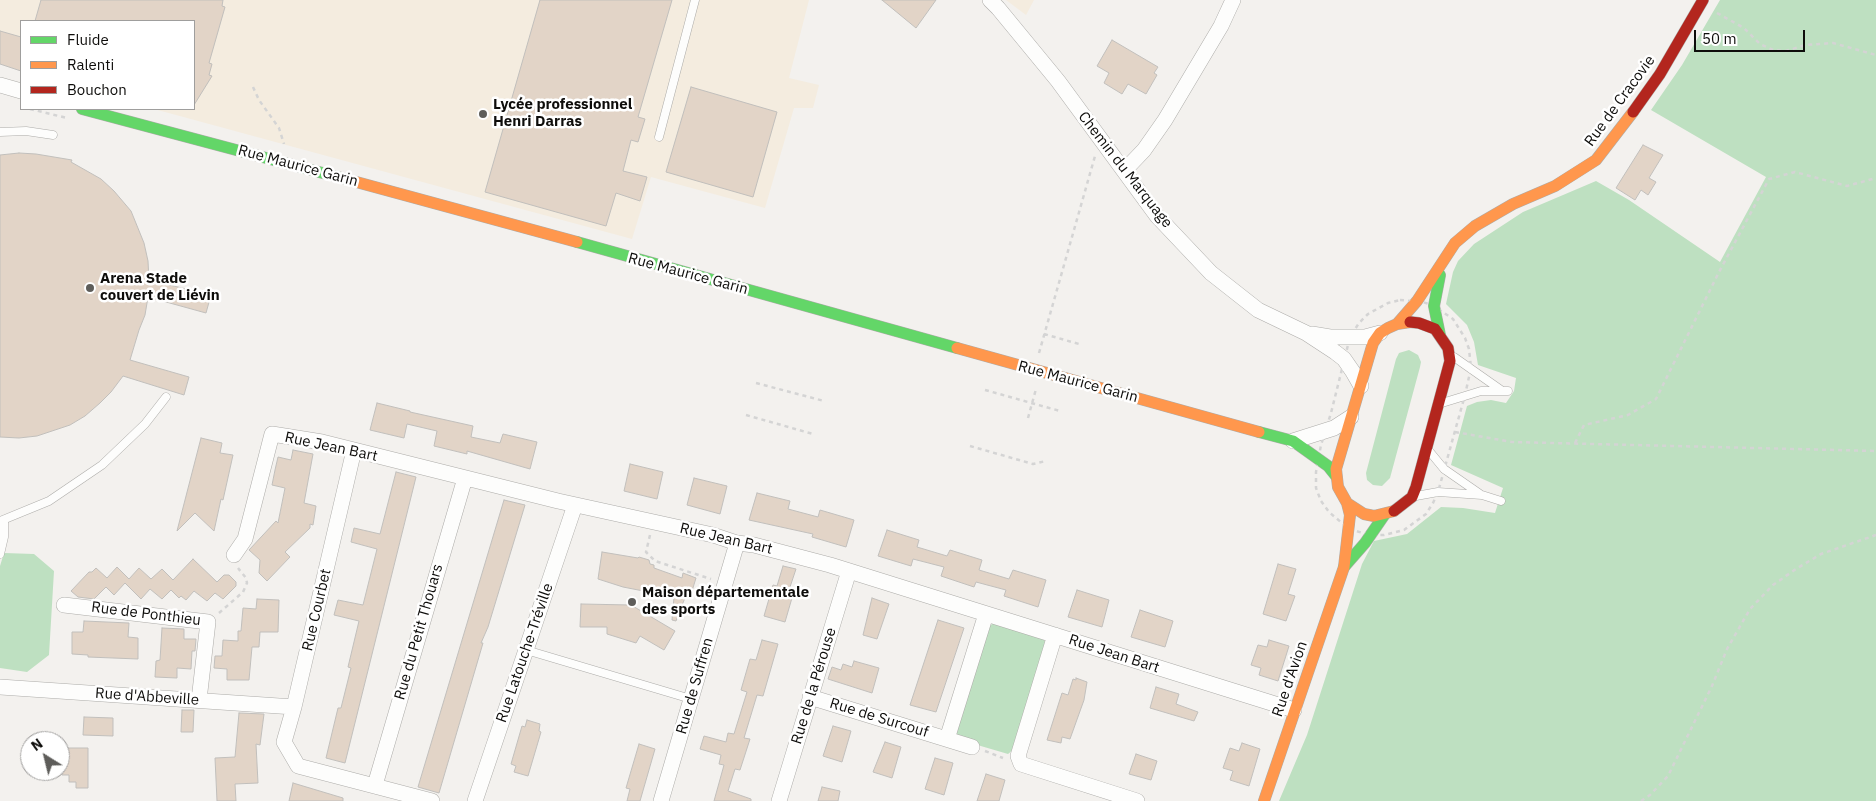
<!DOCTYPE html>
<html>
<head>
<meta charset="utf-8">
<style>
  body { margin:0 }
  #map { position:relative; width:1876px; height:801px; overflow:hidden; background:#f3f1ee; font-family:"IBM Plex Sans",sans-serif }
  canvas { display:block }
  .legend { position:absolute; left:20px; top:20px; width:175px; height:90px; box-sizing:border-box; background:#fff; border:1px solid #9f9e9d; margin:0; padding:6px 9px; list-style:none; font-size:15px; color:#0e0d0b }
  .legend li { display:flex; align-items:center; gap:10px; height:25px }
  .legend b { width:25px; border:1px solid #9f9e9d }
  .north { position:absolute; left:20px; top:731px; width:50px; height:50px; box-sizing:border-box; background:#fff; border:1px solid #9f9e9d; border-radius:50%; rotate:324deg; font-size:14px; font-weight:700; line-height:20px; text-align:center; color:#0e0d0b }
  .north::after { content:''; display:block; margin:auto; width:18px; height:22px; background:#5e5d5a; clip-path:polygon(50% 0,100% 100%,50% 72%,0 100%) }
  .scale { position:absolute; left:1694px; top:30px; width:111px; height:22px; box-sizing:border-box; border:2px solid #0e0d0b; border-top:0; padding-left:6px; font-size:15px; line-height:18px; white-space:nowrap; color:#0e0d0b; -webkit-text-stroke:4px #fff; paint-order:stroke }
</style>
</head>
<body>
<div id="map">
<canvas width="1876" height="801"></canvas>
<ul class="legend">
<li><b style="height:6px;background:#63d668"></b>Fluide</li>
<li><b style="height:6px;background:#ff974d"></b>Ralenti</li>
<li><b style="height:6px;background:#b3261e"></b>Bouchon</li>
</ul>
<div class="north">N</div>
<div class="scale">50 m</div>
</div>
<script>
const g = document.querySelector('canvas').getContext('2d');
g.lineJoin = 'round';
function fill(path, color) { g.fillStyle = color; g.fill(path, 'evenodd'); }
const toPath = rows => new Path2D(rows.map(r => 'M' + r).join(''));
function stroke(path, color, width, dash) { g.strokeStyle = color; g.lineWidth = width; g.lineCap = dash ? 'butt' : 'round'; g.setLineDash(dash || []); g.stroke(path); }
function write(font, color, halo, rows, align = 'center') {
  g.font = font + ' "IBM Plex Sans",sans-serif'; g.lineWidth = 5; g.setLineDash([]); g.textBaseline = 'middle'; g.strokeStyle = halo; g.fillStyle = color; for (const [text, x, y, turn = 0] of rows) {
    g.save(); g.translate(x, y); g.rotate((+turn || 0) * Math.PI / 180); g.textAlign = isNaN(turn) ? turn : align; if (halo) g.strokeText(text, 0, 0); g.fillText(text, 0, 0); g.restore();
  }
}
fill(toPath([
  [0,0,809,0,789,78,819,85,813,108,794,108,765,208,651,177,632,239,154,109,194,109,194,21,21,21,21,70,0,64],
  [1006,0,1034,0,1026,15]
]), '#f4ecdf');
fill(toPath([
  [1720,0,1876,0,1876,801,1279,801,1307,735,1362,564,1374,541,1407,534,1441,507,1463,508,1495,513,1503,488,1451,465,1467,406,1477,402,1491,400,1506,403,1514,391,1516,378,1478,365,1474,342,1467,325,1446,304,1453,272,1458,261,1474,244,1523,212,1596,181,1629,200,1720,262,1766,177,1651,110,1682,65],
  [1409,350,1418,355,1421,362,1420,367,1390,478,1382,486,1373,485,1367,480,1366,473,1396,359,1399,353],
  [4,553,34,554,54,571,49,655,27,672,0,668,0,566],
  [995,623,1042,637,1047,644,1014,749,1008,754,957,739,953,731,986,627]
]), '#bee0c1');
const building = toPath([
  [41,0,223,0,222,6,225,7,209,63,212,64,209,75,212,76,194,105,194,21,35,21,41,0],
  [540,0,672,0,638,117,645,119,638,142,631,140,623,171,647,177,640,201,616,193,606,226,485,192,540,0],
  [882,0,936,0,916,28,882,0],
  [0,31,21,37,21,71,0,64,0,31],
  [1112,40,1158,67,1154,73,1157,75,1146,94,1128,84,1122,94,1104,83,1109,73,1097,66,1112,40],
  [691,87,777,112,753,197,666,172,691,87],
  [1643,145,1663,155,1649,178,1656,182,1648,195,1641,190,1635,200,1616,188,1643,145],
  [19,153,36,154,72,160,71,162,101,179,114,191,131,211,144,243,148,261,149,280,211,295,206,313,148,297,145,315,139,330,130,360,189,377,184,395,123,376,111,392,100,403,85,416,70,425,37,436,19,438,0,437,0,155,19,153],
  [377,403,410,411,410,412,473,426,471,437,500,443,503,434,537,442,530,469,467,451,467,454,434,446,437,431,407,424,404,438,370,430,377,403],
  [201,438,222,443,220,453,233,455,223,500,221,499,214,531,195,513,177,531,201,438],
  [293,450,313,454,304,503,316,506,313,525,310,524,310,528,285,552,290,557,267,581,259,573,260,560,249,550,276,521,278,523,285,488,272,485,275,470,278,457,291,460,293,450],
  [630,464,663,472,657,499,624,491,630,464],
  [396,472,416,477,345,763,326,758,338,708,341,708,351,668,348,667,359,621,334,615,338,600,363,605,377,549,351,542,354,528,380,534,396,472],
  [694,478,727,486,720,514,687,505,694,478],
  [757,493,790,501,788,509,818,517,820,510,854,520,846,547,812,537,813,534,749,520,757,493],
  [504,500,525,505,488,627,481,643,483,643,439,793,418,787,504,500],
  [887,530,919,540,917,547,947,556,950,550,982,560,979,570,1009,579,1013,570,1046,580,1038,607,1004,596,1006,590,976,582,974,587,941,576,944,567,913,559,911,566,878,556,887,530],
  [602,552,638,558,639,557,649,560,650,564,654,565,654,568,682,578,683,573,696,578,692,591,688,590,676,621,672,620,674,597,623,587,598,579,602,552],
  [193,559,217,582,224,575,229,575,236,582,236,586,223,599,215,593,207,601,194,591,186,600,181,596,179,598,171,590,162,599,150,589,141,599,125,583,114,595,106,587,94,599,78,597,71,591,89,572,92,572,96,568,107,578,117,567,129,579,139,568,151,579,162,569,173,580,193,559],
  [1278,564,1296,569,1288,594,1295,596,1286,621,1263,614,1278,564],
  [783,566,796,569,789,590,794,591,785,622,764,616,773,585,777,586,783,566],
  [1077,590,1109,600,1102,627,1068,617,1077,590],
  [872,598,889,604,877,639,863,635,872,598],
  [257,599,279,600,278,632,260,632,259,647,252,647,249,680,227,680,227,669,214,668,215,656,222,656,223,640,238,641,238,631,241,631,243,608,256,609,257,599],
  [581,604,631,605,675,631,664,650,640,636,636,643,607,634,607,627,580,627,581,604],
  [1140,610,1173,621,1165,647,1131,637,1140,610],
  [938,620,964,628,936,712,910,705,938,620],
  [84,621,129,623,128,637,138,638,138,659,88,657,88,655,72,654,72,632,83,632,84,621],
  [162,628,184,629,184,639,196,639,195,651,192,651,191,669,177,668,177,678,155,677,156,661,160,660,162,628],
  [762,640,778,644,763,696,757,695,744,738,750,739,740,770,735,769,728,791,751,799,751,801,714,801,724,765,719,764,721,755,700,749,704,736,726,742,728,733,734,734,747,692,741,690,750,659,756,660,762,640],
  [1269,640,1289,646,1278,681,1259,675,1261,668,1251,665,1258,645,1267,647,1269,640],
  [854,661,879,668,872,693,828,679,832,667,841,670,843,664,852,667,854,661],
  [1076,678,1087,682,1084,700,1070,739,1062,737,1061,743,1047,740,1062,693,1068,695,1073,679,1076,680,1076,678],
  [1156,687,1179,694,1176,704,1198,712,1194,721,1150,708,1156,687],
  [182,710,194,710,193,732,181,732,182,710],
  [239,713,264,714,260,745,256,744,258,783,235,784,236,801,217,801,215,758,235,757,239,713],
  [84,717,113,718,113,736,83,735,84,717],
  [527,720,540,724,539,731,541,732,528,776,514,772,516,766,511,764,522,726,525,727,527,720],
  [833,726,851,731,842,762,823,756,833,726],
  [885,742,901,747,892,778,873,772,885,742],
  [1242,743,1260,749,1249,786,1230,780,1233,771,1223,768,1230,748,1239,751,1242,743],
  [639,744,655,749,640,801,627,801,630,789,626,788,639,744],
  [67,748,88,748,88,788,76,788,76,782,69,782,69,775,62,775,61,760,68,760,67,748],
  [1136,754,1157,761,1151,780,1129,774,1136,754],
  [935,758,953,763,944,795,925,789,935,758],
  [986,774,1005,780,999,801,977,801,986,774],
  [293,783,343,798,343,801,289,801,293,783],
  [822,787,840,791,838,801,818,801,822,787]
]);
fill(building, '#e2d4c7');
stroke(building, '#c1bfbc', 1);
const lane = toPath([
  [0,132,26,131,53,135],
  [659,137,695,0],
  [1454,357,1501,390],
  [1442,403,1481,391,1508,391],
  [1430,452,1444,469,1480,494],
  [1416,496,1438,492,1482,495,1501,501],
  [0,521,49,501,102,465,145,424,166,397],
  [0,554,4,537,4,520],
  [526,650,691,699]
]);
const street = toPath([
  [990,0,998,8,1058,81,1157,216,1211,273,1258,310,1306,333,1335,352,1344,359,1353,372,1361,386],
  [0,85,21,91],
  [1124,171,1144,150,1165,120,1221,26,1233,0],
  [1312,334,1330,337,1365,337,1380,333],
  [1293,441,1334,428,1351,417],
  [354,450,294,707,284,742,298,766,432,801],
  [234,555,245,539,272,434,322,442,558,501,713,535,737,543,754,545,830,565,1294,710],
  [64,605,208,622,199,700],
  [1055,635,1018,756,1021,764,1137,801],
  [0,687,294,707],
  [810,697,972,747],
  [947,739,986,614],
  [375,785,465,478],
  [475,801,575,505],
  [661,801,737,543],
  [779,801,849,571]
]);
const fast = toPath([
  [82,109,349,180],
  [577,242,957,348],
  [1440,275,1434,306,1440,335],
  [1259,432,1293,441,1328,466,1336,476],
  [1344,567,1365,543,1385,514]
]);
const slow = toPath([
  [349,180,577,242],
  [1397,324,1417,301,1455,243,1475,226,1513,204,1555,186,1596,160,1633,112],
  [957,348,1259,432],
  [1394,511,1374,516,1364,514,1347,503,1338,487,1336,469,1373,343,1380,333,1388,328,1397,324,1410,322],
  [1264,801,1344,567,1350,515,1347,503]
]);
const jam = toPath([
  [1633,112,1660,74,1703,0],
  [1394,511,1412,497,1416,487,1450,361,1448,348,1435,329,1419,323,1410,322]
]);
stroke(lane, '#adaca9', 9);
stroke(street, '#adaca9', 16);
stroke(fast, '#adaca9', 12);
stroke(slow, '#adaca9', 12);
stroke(jam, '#adaca9', 12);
stroke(toPath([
  [1717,13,1744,28,1760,44,1773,50,1786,51,1805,45,1833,43,1876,55],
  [253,87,259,100,279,128,284,144],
  [30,109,67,118],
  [1400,300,1423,302,1434,306,1453,319,1465,338,1469,349,1471,368,1465,395,1438,492,1433,503,1426,514,1404,530,1384,535,1370,535,1349,529,1329,512,1321,501,1316,488,1316,472,1321,445,1331,413,1350,337,1359,323,1368,314,1388,303,1400,300],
  [1044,334,1079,344],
  [1039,353,1095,156],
  [756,383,824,401],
  [985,390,1060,411],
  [746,415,813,434],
  [1028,418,1036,389],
  [1455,432,1512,442,1876,451],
  [1575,443,1584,425,1628,415,1656,399,1719,272,1769,179,1795,172,1847,186,1876,178],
  [970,446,1033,464,1046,461],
  [650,535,646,552,655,561,711,579],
  [219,613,243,592,247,583,246,578,238,568],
  [985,751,1003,758],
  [1641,801,1650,795,1668,776,1712,686,1727,649,1750,609,1773,585,1796,569,1821,554,1876,535]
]), '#d4d4d4', 2.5, [4, 4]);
stroke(lane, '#fdfdfc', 8);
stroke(street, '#fdfdfc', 15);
stroke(fast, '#63d668', 11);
stroke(slow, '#ff974d', 11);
stroke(jam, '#b3261e', 11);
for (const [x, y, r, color] of [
  [483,114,5,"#5e5d5a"],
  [90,288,5,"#5e5d5a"],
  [632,602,5,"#5e5d5a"]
]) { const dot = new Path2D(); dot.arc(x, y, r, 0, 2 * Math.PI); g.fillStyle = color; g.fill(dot); stroke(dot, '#fff', 2); }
write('15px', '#0e0d0b', '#fff', [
  ["Rue de Cracovie",1620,101,-54],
  ["Rue Maurice Garin",298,166,15],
  ["Chemin du Marquage",1125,170,52],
  ["Rue Maurice Garin",688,274,15],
  ["Rue Maurice Garin",1078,382,15],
  ["Rue Jean Bart",331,447,12],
  ["Rue Jean Bart",726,539,13],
  ["Rue Courbet",317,610,-77],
  ["Rue de Ponthieu",146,614,7],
  ["Rue du Petit Thouars",419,632,-74],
  ["Rue Latouche-Tréville",525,653,-71],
  ["Rue Jean Bart",1114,654,18],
  ["Rue d'Avion",1290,679,-71],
  ["Rue de Suffren",695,686,-74],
  ["Rue de la Pérouse",814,686,-73],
  ["Rue d'Abbeville",147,697,4],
  ["Rue de Surcouf",879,718,17]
]);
write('bold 15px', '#0e0d0b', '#fff', [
  ["Lycée professionnel",493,105],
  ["Henri Darras",493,122],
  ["Arena Stade",100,279],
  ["couvert de Liévin",100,296],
  ["Maison départementale",642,593],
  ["des sports",642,610]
], 'left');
</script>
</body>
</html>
